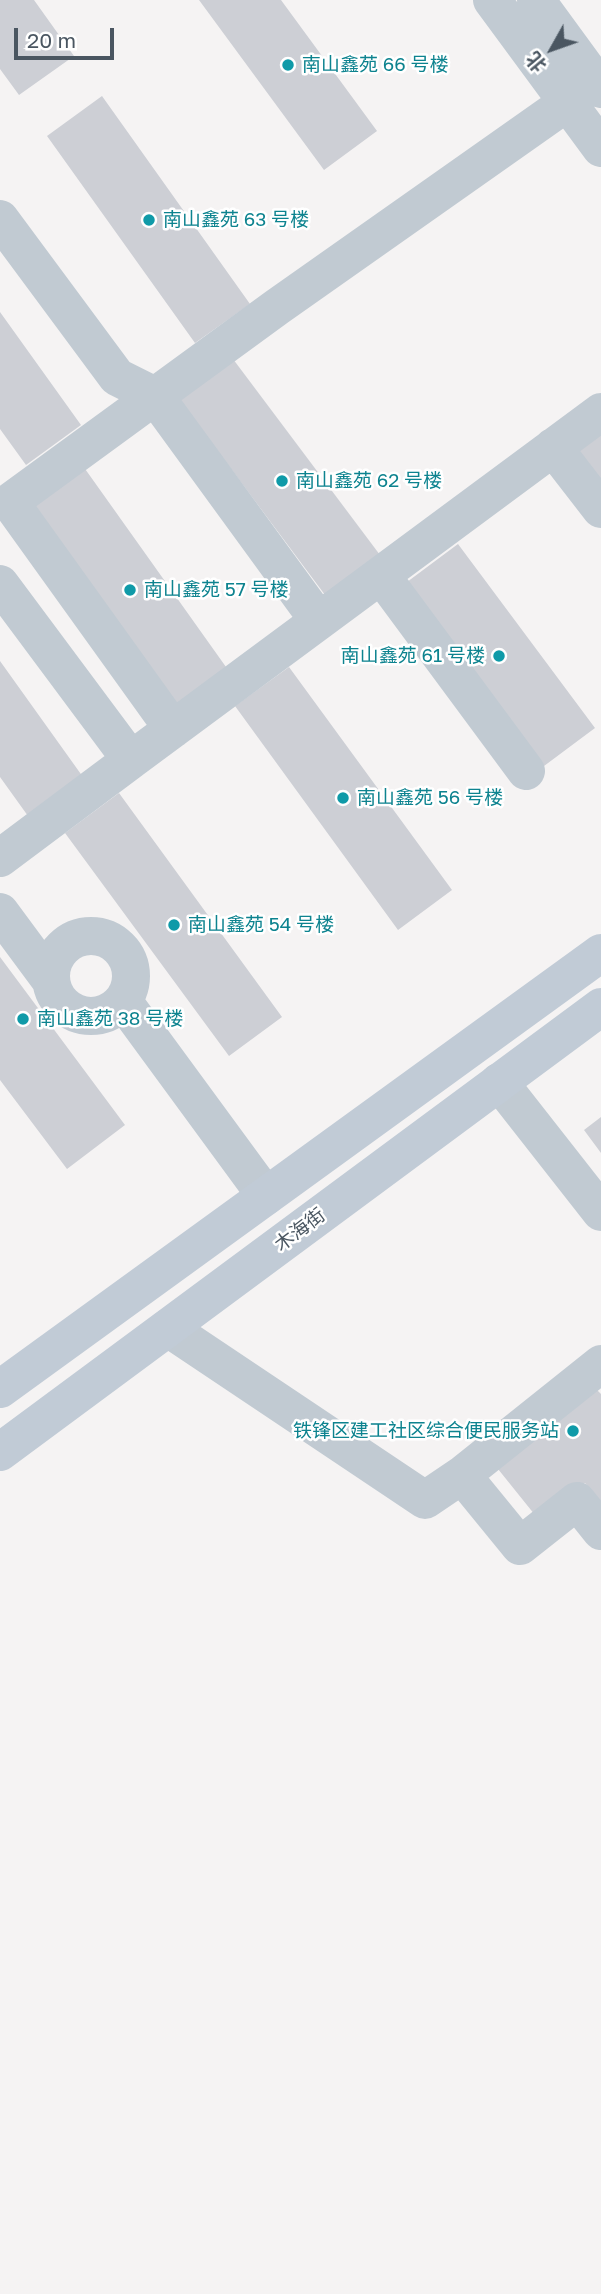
<!DOCTYPE html>
<html>
<head>
<meta charset="utf-8">
<style>
  body { margin:0 }
  #map { position:relative; width:601px; height:2294px; overflow:hidden; background:#f5f3f3; font-family:"Golos Text","Noto Sans SC",sans-serif }
  canvas { display:block }
  .north { position:absolute; left:517px; top:14px; width:70px; height:70px; -webkit-text-stroke:5px #fff; paint-order:stroke; rotate:230deg; font-size:19px; font-weight:700; line-height:28px; text-align:center; color:#4a5661 }
  .north::after { content:''; display:block; margin:auto; width:24px; height:32px; background:#4a5661; clip-path:polygon(50% 0,100% 100%,50% 72%,0 100%) }
  .scale { position:absolute; left:14px; top:28px; width:100px; height:32px; box-sizing:border-box; border:4px solid #4a5661; border-top:0; padding-left:9px; font-size:21px; line-height:24px; white-space:nowrap; color:#4a5661; -webkit-text-stroke:5px #fff; paint-order:stroke }
</style>
</head>
<body>
<div id="map">
<canvas width="601" height="2294"></canvas>
<div class="north">北</div>
<div class="scale">20 m</div>
</div>
<script>
const g = document.querySelector('canvas').getContext('2d');
g.lineJoin = 'round';
function fill(path, color) { g.fillStyle = color; g.fill(path, 'evenodd'); }
const toPath = rows => new Path2D(rows.map(r => 'M' + r).join(''));
function stroke(path, color, width, dash) { g.strokeStyle = color; g.lineWidth = width; g.lineCap = dash ? 'butt' : 'round'; g.setLineDash(dash || []); g.stroke(path); }
function write(font, color, halo, rows, align = 'center') {
  g.font = font + ' "Golos Text","Noto Sans SC",sans-serif'; g.lineWidth = 5; g.setLineDash([]); g.textBaseline = 'middle'; g.strokeStyle = halo; g.fillStyle = color; for (const [text, x, y, turn = 0] of rows) {
    g.save(); g.translate(x, y); g.rotate((+turn || 0) * Math.PI / 180); g.textAlign = isNaN(turn) ? turn : align; if (halo) g.strokeText(text, 0, 0); g.fillText(text, 0, 0); g.restore();
  }
}
fill(toPath([
  [0,0,34,0,74,56,19,95,0,69],
  [199,0,281,0,377,131,324,170],
  [102,96,250,304,195,343,47,136],
  [0,312,81,425,26,465,0,429],
  [233,359,386,563,331,603,179,399],
  [601,423,601,484,572,445],
  [83,466,231,674,176,713,28,505],
  [458,544,595,728,540,769,403,585],
  [0,661,83,777,28,816,0,777],
  [289,667,452,890,398,930,235,706],
  [119,793,282,1017,229,1056,65,833],
  [0,957,125,1125,67,1169,0,1080],
  [601,1117,601,1153,584,1130],
  [597,1390,601,1394,601,1504,585,1483,539,1520,498,1469]
]), '#cdcfd5');
stroke(toPath([
  [492,0,601,148],
  [536,0,601,89],
  [0,219,117,377,155,396,319,621],
  [553,447,601,509],
  [381,575,526,771],
  [0,584,131,760,601,412],
  [173,729,10,502,277,307,568,102],
  [0,858,131,760],
  [0,912,51,981],
  '51 976a40 40 0 1 1 80 0a40 40 0 1 1-80 0Z',
  [123,1001,266,1196],
  [499,1082,601,1212],
  [168,1328,425,1500,462,1475,520,1546,577,1501,601,1531],
  [462,1475,601,1364]
]), '#c1cad2', 38);
stroke(toPath([
  [0,1389,601,953],
  [0,1452,601,1007]
]), '#c1cbd6', 38);
for (const [x, y, r, color] of [
  [288,65,7,"#0f9aa8"],
  [149,220,7,"#0f9aa8"],
  [282,481,7,"#0f9aa8"],
  [130,590,7,"#0f9aa8"],
  [499,656,7,"#0f9aa8"],
  [343,798,7,"#0f9aa8"],
  [174,925,7,"#0f9aa8"],
  [23,1019,7,"#0f9aa8"],
  [573,1431,7,"#0f9aa8"]
]) { const dot = new Path2D(); dot.arc(x, y, r, 0, 2 * Math.PI); g.fillStyle = color; g.fill(dot); stroke(dot, '#fff', 2.5); }
write('19px', '#0d838f', '#fff', [
  ["南山鑫苑 66 号楼",302,65],
  ["南山鑫苑 63 号楼",163,220],
  ["南山鑫苑 62 号楼",296,481],
  ["南山鑫苑 57 号楼",144,590],
  ["南山鑫苑 61 号楼",485,656,"right"],
  ["南山鑫苑 56 号楼",357,798],
  ["南山鑫苑 54 号楼",188,925],
  ["南山鑫苑 38 号楼",37,1019],
  ["铁锋区建工社区综合便民服务站",559,1431,"right"]
], 'left');
write('19px', '#4a5661', '#fff', [
  ["木海街",300,1230,-37]
]);
</script>
</body>
</html>
